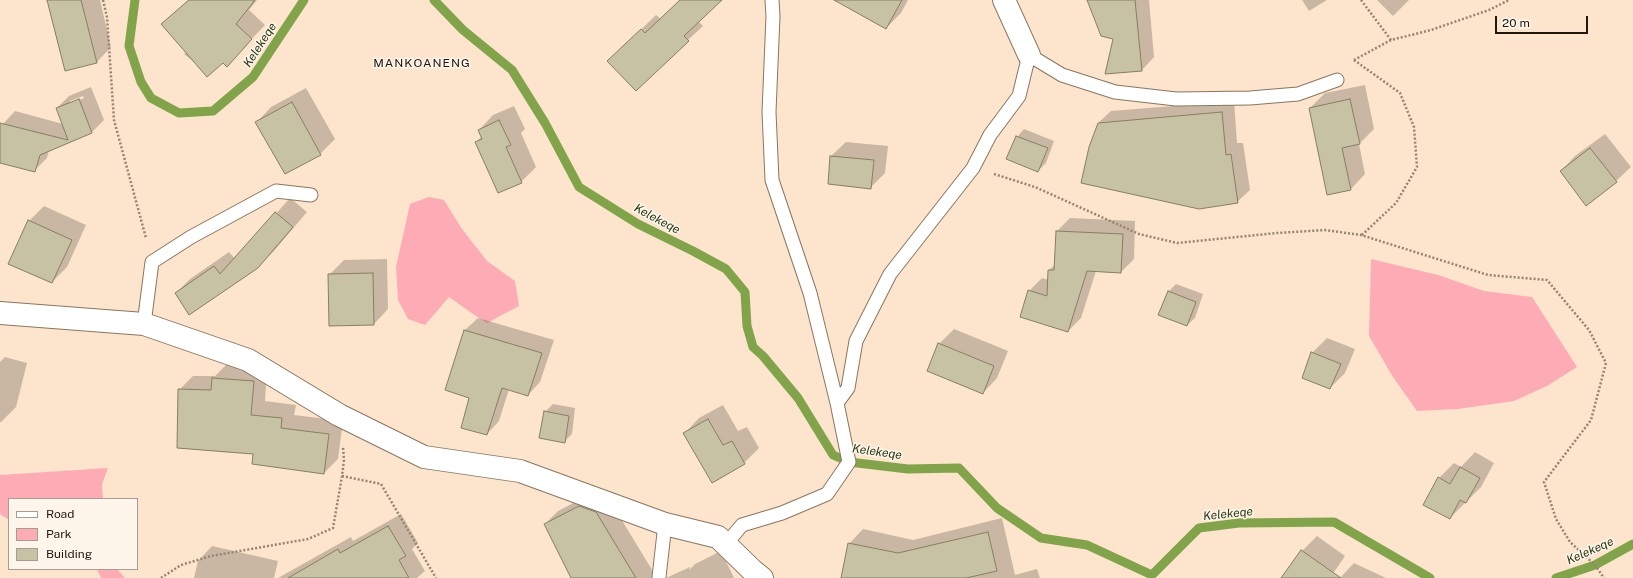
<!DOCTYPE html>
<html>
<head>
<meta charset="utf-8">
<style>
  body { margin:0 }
  #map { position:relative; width:1633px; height:578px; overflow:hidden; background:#fce5cc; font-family:"Public Sans",sans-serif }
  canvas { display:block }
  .legend { position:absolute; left:8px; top:498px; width:130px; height:72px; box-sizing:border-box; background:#fef5eb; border:1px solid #a59d93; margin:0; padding:5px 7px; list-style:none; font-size:12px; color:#20180f }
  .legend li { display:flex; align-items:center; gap:8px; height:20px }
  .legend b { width:20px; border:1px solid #a59d93 }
  .scale { position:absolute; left:1495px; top:16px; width:93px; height:18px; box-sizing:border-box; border:2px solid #20180f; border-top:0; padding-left:5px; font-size:12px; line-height:14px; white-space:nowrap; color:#20180f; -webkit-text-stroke:3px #fef5eb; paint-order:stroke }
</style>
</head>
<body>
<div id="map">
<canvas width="1633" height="578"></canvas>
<ul class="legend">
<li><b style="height:5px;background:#fff"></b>Road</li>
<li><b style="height:11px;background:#fdacb5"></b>Park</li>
<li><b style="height:11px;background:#c8c2a4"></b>Building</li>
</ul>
<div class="scale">20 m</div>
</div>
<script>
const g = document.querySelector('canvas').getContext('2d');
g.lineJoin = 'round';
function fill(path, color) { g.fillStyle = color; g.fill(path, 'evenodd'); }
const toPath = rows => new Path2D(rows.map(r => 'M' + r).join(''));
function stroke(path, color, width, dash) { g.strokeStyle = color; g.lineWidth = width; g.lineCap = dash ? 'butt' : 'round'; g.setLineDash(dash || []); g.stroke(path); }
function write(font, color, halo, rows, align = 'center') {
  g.font = font + ' "Public Sans",sans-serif'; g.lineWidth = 3; g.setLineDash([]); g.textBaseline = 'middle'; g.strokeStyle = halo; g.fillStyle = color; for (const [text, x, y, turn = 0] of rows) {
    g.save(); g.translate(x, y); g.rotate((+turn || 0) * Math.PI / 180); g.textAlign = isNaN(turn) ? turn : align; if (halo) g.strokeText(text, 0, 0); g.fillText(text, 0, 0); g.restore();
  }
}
fill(toPath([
  [429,197,444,200,462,229,487,261,515,281,519,306,487,323,473,314,449,297,425,325,408,319,398,300,396,267,410,204],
  [1371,259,1438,275,1484,291,1532,297,1577,367,1547,386,1514,401,1458,409,1417,411,1393,377,1369,336],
  [108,468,102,484,103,499,9,499,9,520,0,514,0,475],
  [97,569,117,569,125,578,101,578]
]), '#fdacb5');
fill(toPath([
  [48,0,100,0,111,47,97,62,66,70],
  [188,0,257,0,249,10,265,25,227,65,223,61,199,66,184,54,187,52,162,24],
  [680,0,721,0,698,21,703,26,688,40,623,47,656,15,661,19],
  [873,0,908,0,901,13,886,28],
  [1088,0,1149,0,1154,57,1142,70,1114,39],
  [1302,0,1327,0,1309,11],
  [1377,0,1409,0,1393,16],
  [1365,85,1374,129,1359,144,1365,174,1351,189,1310,108,1325,93],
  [91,87,104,120,91,133,49,150,47,158,35,170,0,162,0,134,3,124,15,111,63,124,57,108,69,96],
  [83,96,84,98,70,103,70,101],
  [306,88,335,139,320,154,257,122,271,107],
  [1234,101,1237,143,1243,143,1250,190,1237,202,1098,123,1111,111],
  [514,106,525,129,521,133,536,167,521,182,476,142,482,136,479,130,493,115],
  [1024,129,1054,141,1046,163,1038,171,1017,137],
  [1605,134,1631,167,1616,181,1561,171,1575,156],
  [846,142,888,146,885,173,870,188,831,156],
  [290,198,307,212,273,252,257,267,176,293,190,279,229,252,235,259],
  [44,206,86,225,67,267,52,282,29,221],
  [1070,218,1135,221,1134,259,1121,272,1096,271,1081,318,1068,331,1029,291,1042,278,1049,280,1049,270,1056,264,1057,231],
  [387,259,388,309,374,324,329,275,344,260],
  [1176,284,1203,294,1195,318,1187,325,1169,291],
  [478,318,554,340,540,382,528,395,509,389,499,421,487,434,470,397,446,390,465,330],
  [954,329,1008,351,997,378,983,393,939,344],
  [1327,338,1355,349,1345,373,1330,388,1312,353],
  [5,357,27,363,16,407,1,422,0,422,0,362],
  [227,364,267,367,265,401,296,405,294,415,343,421,338,459,324,473,254,453,179,390,193,376,215,376],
  [553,404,575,408,572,434,564,442,545,412],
  [723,405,738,431,747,427,759,448,744,463,685,433,699,418],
  [1475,452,1494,463,1481,487,1450,518,1439,478,1454,463,1461,467],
  [593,493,609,499,657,578,572,578,545,524,558,511],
  [401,514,418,543,412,549,425,571,417,578,278,578,351,537,353,541],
  [1002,518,1015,575,1037,569,1040,578,842,578,849,544,863,529,913,540],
  [1317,536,1345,556,1330,578,1282,578,1302,551],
  [212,546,278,561,274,578,194,578,198,561],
  [721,551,734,578,666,578,690,567,689,570,695,564],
  [1354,563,1386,578,1340,578]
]), '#0003');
stroke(toPath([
  [135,0,129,46,141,82,151,98,179,113,213,111,253,77,304,0],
  [434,0,463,30,512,70,545,123,579,187,638,224,693,251,726,269,745,292,747,326,753,347,763,356,798,398,833,455,849,462,908,469,959,468,997,508,1041,538,1087,545,1152,575,1199,528,1239,523,1334,522,1430,578],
  [1556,578,1595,565,1633,544]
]), '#81a34a', 9);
const building = toPath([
  [47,0,81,0,97,63,65,71,47,0],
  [189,0,255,0,236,24,252,39,227,67,223,63,207,77,161,24,189,0],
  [680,0,722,0,684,36,689,41,636,91,607,61,641,29,645,33,680,0],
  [834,0,902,0,886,29,834,0],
  [1087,0,1135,0,1142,71,1105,74,1113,39,1101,36,1087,0],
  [79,99,92,133,40,155,35,172,0,163,0,123,68,140,56,108,79,99],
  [1350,99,1360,144,1342,148,1351,190,1327,195,1309,108,1350,99],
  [292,102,321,155,285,174,255,122,292,102],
  [1222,112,1226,155,1231,154,1238,203,1199,209,1081,183,1089,147,1098,123,1222,112],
  [499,120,511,145,506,147,522,183,498,193,475,142,482,139,478,130,499,120],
  [1016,136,1048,148,1038,172,1006,159,1016,136],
  [1590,148,1617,182,1586,206,1560,171,1590,148],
  [830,156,874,160,871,189,828,184,830,156],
  [275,212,293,227,258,268,189,315,175,293,214,266,220,274,275,212],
  [28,220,72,240,52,283,8,264,28,220],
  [1056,231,1123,234,1121,273,1087,271,1068,332,1020,317,1028,290,1047,296,1048,270,1054,270,1056,231],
  [373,273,374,325,329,326,328,274,373,273],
  [1168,291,1196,302,1187,326,1158,315,1168,291],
  [464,330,542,353,528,396,502,388,487,435,461,428,469,398,445,390,464,330],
  [938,343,994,366,983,394,927,371,938,343],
  [1311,352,1341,364,1330,389,1302,378,1311,352],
  [212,378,254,381,251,415,282,418,281,428,329,434,324,474,252,464,253,454,177,448,178,389,211,390,212,378],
  [544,411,569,416,565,443,539,438,544,411],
  [708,419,723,445,732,441,745,464,712,483,683,433,708,419],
  [1460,467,1480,478,1466,503,1460,500,1450,519,1423,505,1438,477,1450,484,1460,467],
  [579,506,596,512,636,578,571,578,544,524,579,506],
  [388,526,406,556,399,560,409,578,288,578,338,549,340,553,388,526],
  [988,532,997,571,966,578,841,578,848,543,898,553,988,532],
  [1301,550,1341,578,1281,578,1301,550]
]);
fill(building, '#c8c2a4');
stroke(building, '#847f63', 1);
const service = toPath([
  [772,0,773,16,769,112,772,180,810,293,837,403],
  [144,324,152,262,191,237,276,191,311,195],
  [726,544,742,525,782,513,827,494,849,462,837,403,848,388,856,341,890,274,973,168,990,135,1019,96,1029,55,1062,75,1115,92,1176,99,1250,98,1298,94,1337,80],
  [659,577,665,524]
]);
const minor = toPath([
  [1004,0,1029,55],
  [0,313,144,324,248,360,339,415,424,457,520,471,665,524,718,537,752,570,762,578]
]);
stroke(service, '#8a765f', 15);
stroke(minor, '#8a765f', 24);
stroke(toPath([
  [103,0,107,17,114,120,146,238],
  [1361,0,1391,40,1431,30,1489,10,1509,0],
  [1354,60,1400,93,1414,127,1417,167,1396,203,1362,235],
  [1354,60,1391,40],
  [994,174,1035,187,1139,234,1177,243,1277,233,1325,230,1361,235,1488,275,1547,280,1589,330,1606,363,1591,420,1544,482,1556,519,1570,542,1595,565,1604,578],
  [342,476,381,484,436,578],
  [161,578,181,565,211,556,308,539,333,528,342,476,344,460,343,447]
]), '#948473', 2.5, [2, 2]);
stroke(service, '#fff', 13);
stroke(minor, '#fff', 22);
write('italic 12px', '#2c3a15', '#fef5eb', [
  ["Kelekeqe",260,45,-57],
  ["Kelekeqe",657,219,28],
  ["Kelekeqe",877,452,8],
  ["Kelekeqe",1228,514,-6],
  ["Kelekeqe",1590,551,-24]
]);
g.letterSpacing = '1px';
write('12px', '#20180f', '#fef5eb', [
  ["MANKOANENG",422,63]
]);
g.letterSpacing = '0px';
</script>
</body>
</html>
